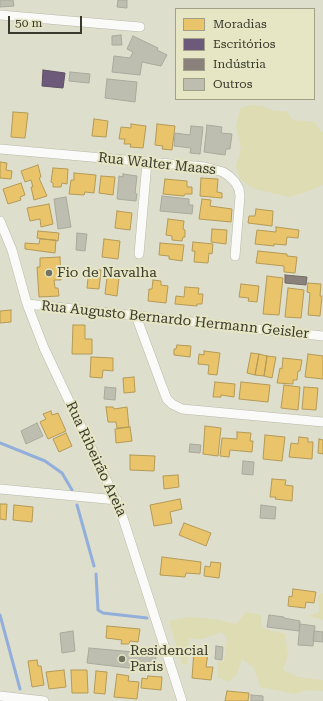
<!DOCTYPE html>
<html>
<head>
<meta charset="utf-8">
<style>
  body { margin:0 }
  #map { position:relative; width:323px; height:701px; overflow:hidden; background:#dedecd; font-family:"Roboto Serif",serif }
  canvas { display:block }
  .legend { position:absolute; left:175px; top:8px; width:140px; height:92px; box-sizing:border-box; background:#e6e6c5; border:1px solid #a1a188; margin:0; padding:5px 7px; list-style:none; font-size:12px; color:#39392c }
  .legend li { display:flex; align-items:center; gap:8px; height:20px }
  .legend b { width:20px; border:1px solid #a1a188 }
  .scale { position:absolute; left:8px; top:16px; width:74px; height:18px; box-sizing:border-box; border:2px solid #39392c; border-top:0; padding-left:5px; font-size:12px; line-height:14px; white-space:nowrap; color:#39392c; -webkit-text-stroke:3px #e6e6c5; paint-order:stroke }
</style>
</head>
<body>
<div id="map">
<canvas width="323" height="701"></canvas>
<ul class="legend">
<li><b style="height:11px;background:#e9c46a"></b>Moradias</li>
<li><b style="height:11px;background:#6d597a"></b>Escritórios</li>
<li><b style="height:11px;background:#8a817c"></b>Indústria</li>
<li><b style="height:11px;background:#bebeb0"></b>Outros</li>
</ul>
<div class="scale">50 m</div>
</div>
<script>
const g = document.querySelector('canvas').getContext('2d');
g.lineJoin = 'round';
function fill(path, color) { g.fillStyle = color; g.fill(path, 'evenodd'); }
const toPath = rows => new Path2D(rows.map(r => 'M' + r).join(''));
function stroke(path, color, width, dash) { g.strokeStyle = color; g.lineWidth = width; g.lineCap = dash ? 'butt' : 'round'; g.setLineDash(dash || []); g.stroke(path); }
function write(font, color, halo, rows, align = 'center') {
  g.font = font + ' "Roboto Serif",serif'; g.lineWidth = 4; g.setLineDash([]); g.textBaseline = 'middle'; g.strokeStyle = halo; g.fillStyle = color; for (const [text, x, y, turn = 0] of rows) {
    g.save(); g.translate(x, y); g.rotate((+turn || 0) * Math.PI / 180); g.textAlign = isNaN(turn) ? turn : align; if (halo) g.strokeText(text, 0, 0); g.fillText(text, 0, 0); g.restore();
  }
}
fill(toPath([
  [249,105,262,106,275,111,286,111,293,120,314,122,323,133,323,185,306,192,290,197,254,189,240,179,236,166,241,148,236,127,240,109],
  [323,593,323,620,308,616,319,612,318,596],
  [246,612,261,615,261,628,285,634,288,655,283,670,299,677,323,680,323,691,306,690,296,694,260,687,254,668,242,659,236,676,228,682,218,677,217,662,224,661,227,638,222,632,201,639,189,638,187,664,182,664,169,621,189,617,214,619,236,624]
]), '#dddcb3');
const homes = toPath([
  [13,112,28,113,25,138,11,137,13,112],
  [94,119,108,121,106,137,92,136,94,119],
  [131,124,146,126,143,148,130,147,131,144,124,144,125,139,119,139,121,127,131,128,131,124],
  [157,124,175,126,172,150,162,149,163,146,155,145,157,124],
  [0,162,7,163,6,170,12,171,11,179,0,178,0,162],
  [38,165,41,177,39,178,47,196,34,200,31,187,33,187,31,180,25,182,21,171,38,165],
  [53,168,68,169,67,184,62,183,61,187,53,187,53,183,51,182,53,168],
  [74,173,96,175,94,193,85,192,84,195,69,194,71,180,74,180,74,173],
  [101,176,115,177,113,195,99,193,101,176],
  [201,178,218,179,217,192,222,193,222,198,200,196,201,178],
  [165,179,187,181,187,187,192,187,192,194,185,194,184,196,163,194,165,179],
  [21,183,25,195,20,197,21,200,8,204,3,189,21,183],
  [202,199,211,200,210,206,232,209,231,222,199,219,202,199],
  [49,204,53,224,41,227,40,219,30,221,27,208,49,204],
  [256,209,273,211,272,226,248,223,249,216,255,216,256,209],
  [117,211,132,213,130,230,115,228,117,211],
  [168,219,184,221,183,229,185,230,185,237,183,237,182,241,172,240,172,236,166,235,168,219],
  [276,227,299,230,298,238,287,237,286,245,274,244,274,246,255,244,257,230,276,232,276,227],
  [212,229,227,230,226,244,211,242,212,229],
  [38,231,59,233,58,241,37,238,38,231],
  [40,239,56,240,55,253,25,249,25,243,39,244,40,239],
  [104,239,120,241,118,259,102,257,104,239],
  [193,242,213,244,212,254,209,253,208,263,194,262,195,251,192,251,193,242],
  [160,243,184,245,182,261,169,259,169,256,159,255,160,243],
  [258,251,287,254,287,256,297,257,295,273,284,272,284,266,256,263,258,251],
  [60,257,61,280,54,280,55,288,58,288,59,296,39,297,37,267,40,267,40,258,60,257],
  [89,269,101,270,99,289,87,288,89,269],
  [267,276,283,278,279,315,263,314,267,276],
  [107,277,119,278,117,296,105,294,107,277],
  [153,280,161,281,161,285,168,286,166,303,148,301,149,289,152,289,153,280],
  [308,283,321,284,320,296,322,296,320,316,308,315,310,293,307,292,308,283],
  [241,284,259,286,257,302,248,301,249,298,239,297,241,284],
  [185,287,199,288,198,294,203,294,202,304,197,304,197,306,175,304,176,296,184,297,185,287],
  [288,288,304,290,301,318,285,317,288,288],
  [11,310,11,322,0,323,0,311,11,310],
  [73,325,85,325,85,339,92,339,92,354,72,354,73,325],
  [177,345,191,346,190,357,174,355,174,349,176,349,177,345],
  [204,351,220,353,217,375,208,374,209,365,198,364,199,354,204,355,204,351],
  [251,353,259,354,255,375,247,373,251,353],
  [259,354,267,356,264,376,255,375,259,354],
  [308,354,323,356,323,379,305,377,308,354],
  [267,356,276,357,272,378,264,376,267,356],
  [91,357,113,358,113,371,103,370,102,378,90,377,91,357],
  [283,358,302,360,300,371,298,371,297,380,293,380,293,384,277,383,280,368,282,369,283,358],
  [134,377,135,392,124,393,123,378,134,377],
  [215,382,235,384,234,397,221,395,221,397,213,397,215,382],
  [241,382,270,385,268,402,239,399,241,382],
  [284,385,300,387,298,410,281,408,284,385],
  [304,387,318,388,316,410,302,409,304,387],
  [106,407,113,407,114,409,127,407,129,427,117,428,116,422,108,422,106,407],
  [51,411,52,415,58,413,66,431,48,439,40,422,46,419,43,414,51,411],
  [205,426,221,428,218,456,203,454,205,426],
  [130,427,132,441,116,443,115,429,130,427],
  [237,432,251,433,250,441,253,441,252,452,230,450,229,457,220,456,222,438,237,439,237,432],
  [66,433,72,446,59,452,53,439,66,433],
  [265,435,285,437,282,461,263,459,265,435],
  [299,437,308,438,308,442,313,442,312,459,289,457,291,443,298,444,299,437],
  [319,439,323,440,323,454,318,453,319,439],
  [130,455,155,456,154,471,130,470,130,455],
  [178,475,179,487,164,489,163,476,178,475],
  [272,479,286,480,285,485,293,486,292,501,275,499,276,497,270,497,272,479],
  [180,499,182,509,170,512,172,523,154,526,150,505,180,499],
  [0,504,7,504,6,520,0,519,0,504],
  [14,505,33,507,32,522,13,520,14,505],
  [184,523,211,533,206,546,179,535,184,523],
  [162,557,201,562,200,574,186,573,185,577,160,575,162,557],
  [211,562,221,563,219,578,204,576,205,566,210,567,211,562],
  [293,589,316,592,314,603,306,602,305,608,288,606,289,596,292,597,293,589],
  [107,626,140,629,138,642,130,641,129,644,121,644,122,640,106,638,107,626],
  [194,651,208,653,206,667,213,667,211,680,192,678,194,651],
  [37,660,38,666,41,666,44,685,32,687,28,661,37,660],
  [64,670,66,687,49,689,46,672,64,670],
  [71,670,87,670,88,693,72,693,71,670],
  [96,671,107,672,105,694,94,693,96,671],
  [117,674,129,676,128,681,139,682,137,699,114,697,117,674],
  [148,676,162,677,161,690,141,688,142,678,147,679,148,676],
  [227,691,249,693,248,701,225,701,227,691]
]);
fill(homes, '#e9c46a');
stroke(homes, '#b49a57', 1);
const offices = toPath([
  [43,70,65,73,63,88,42,86,43,70]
]);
fill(offices, '#6d597a');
stroke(offices, '#5d4f63', 1);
const industry = toPath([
  [285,275,307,277,306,285,285,283,285,275]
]);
fill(industry, '#8a817c');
stroke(industry, '#726b64', 1);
stroke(toPath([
  [0,443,45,461,62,473,72,490],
  [77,505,94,566],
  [96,574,98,610,103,613,147,618],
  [0,615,20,689]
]), '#92aeda', 3);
const building = toPath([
  [0,0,13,0,14,6,0,7,0,0],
  [118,0,127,0,127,8,117,7,118,0],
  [121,35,122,45,112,45,112,36,121,35],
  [133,36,158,48,157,50,167,55,161,66,142,62,140,75,112,72,114,56,130,58,133,52,127,49,133,36],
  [70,72,90,74,89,83,69,81,70,72],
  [107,79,137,82,135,102,105,98,107,79],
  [207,125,222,127,221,133,232,134,230,149,226,149,225,155,204,152,207,125],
  [191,126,203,127,200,154,190,153,191,148,174,146,175,133,190,135,191,126],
  [123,174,137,176,135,193,137,194,136,201,117,199,119,176,123,177,123,174],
  [162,196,189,199,189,205,193,205,192,214,160,211,162,196],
  [66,197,71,227,58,229,54,199,66,197],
  [77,233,87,234,85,251,76,250,77,233],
  [105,387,116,388,115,400,104,399,105,387],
  [37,423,43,436,26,444,21,431,37,423],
  [190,444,201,445,200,453,189,452,190,444],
  [243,461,254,462,253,475,242,474,243,461],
  [261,505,276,507,275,519,260,518,261,505],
  [269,615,284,617,284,618,300,621,299,631,267,627,269,615],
  [300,624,315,626,313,646,298,645,300,624],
  [73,631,75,651,62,653,60,633,73,631],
  [314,631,323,632,323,642,313,641,314,631],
  [216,646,223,647,222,660,215,659,216,646],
  [89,648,156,654,155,671,87,663,89,648],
  [251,695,263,696,263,701,251,701,251,695]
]);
fill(building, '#bebeb0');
stroke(building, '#a9a99c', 1);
const minor = toPath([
  [0,15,140,27],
  [0,149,205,167,223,172,229,176,235,182,239,189,240,196,235,256],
  [0,221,12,250,27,304,44,348,120,509,182,701],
  [139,254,147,162],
  [27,304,323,336],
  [136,316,163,389,167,399,172,404,182,409,323,422],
  [0,489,117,500],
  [0,696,44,701]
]);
stroke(minor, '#b8b8aa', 10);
stroke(minor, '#fafaf8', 9);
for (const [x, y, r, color] of [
  [49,273,4,"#737364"],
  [122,659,4,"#737364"]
]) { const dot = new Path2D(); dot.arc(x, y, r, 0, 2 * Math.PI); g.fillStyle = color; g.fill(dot); stroke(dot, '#e6e6c5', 1.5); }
write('14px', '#39392c', '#e6e6c5', [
  ["Rua Walter Maass",157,164,6],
  ["Rua Augusto Bernardo Hermann Geisler",175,320,6],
  ["Rua Ribeirão Areia",96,459,65]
]);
write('14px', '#39392c', '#e6e6c5', [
  ["Fio de Navalha",57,273],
  ["Residencial",130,651],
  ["Paris",130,667]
], 'left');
</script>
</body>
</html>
